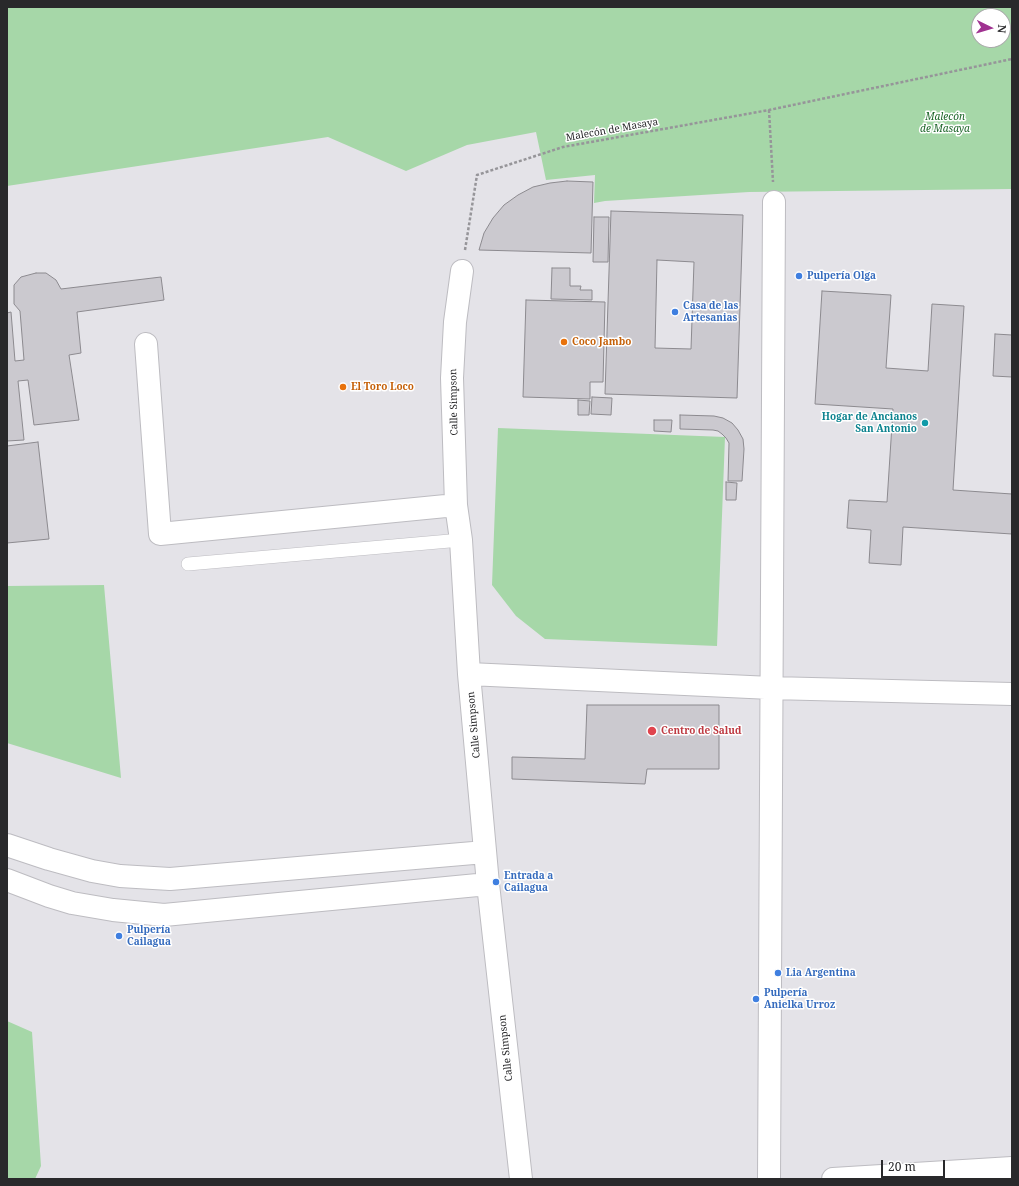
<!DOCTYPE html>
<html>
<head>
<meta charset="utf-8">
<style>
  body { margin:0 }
  #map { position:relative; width:1019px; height:1186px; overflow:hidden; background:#e4e3e8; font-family:"Noto Serif",serif }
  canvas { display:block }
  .frame { position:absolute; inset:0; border:8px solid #29292b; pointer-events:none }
  .north { position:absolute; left:971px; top:8px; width:40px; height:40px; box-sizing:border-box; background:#fff; border:1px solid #a9a9aa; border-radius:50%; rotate:95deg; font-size:11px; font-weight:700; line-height:16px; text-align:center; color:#29292b }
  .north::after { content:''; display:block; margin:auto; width:14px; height:18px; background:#a03291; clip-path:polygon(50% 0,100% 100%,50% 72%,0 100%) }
  .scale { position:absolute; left:881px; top:1160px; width:64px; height:18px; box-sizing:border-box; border:2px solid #29292b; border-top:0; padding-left:5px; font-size:12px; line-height:14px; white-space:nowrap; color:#29292b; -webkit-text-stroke:3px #fff; paint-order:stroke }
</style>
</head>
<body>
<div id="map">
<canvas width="1019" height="1186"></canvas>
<div class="frame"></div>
<div class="north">N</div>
<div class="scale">20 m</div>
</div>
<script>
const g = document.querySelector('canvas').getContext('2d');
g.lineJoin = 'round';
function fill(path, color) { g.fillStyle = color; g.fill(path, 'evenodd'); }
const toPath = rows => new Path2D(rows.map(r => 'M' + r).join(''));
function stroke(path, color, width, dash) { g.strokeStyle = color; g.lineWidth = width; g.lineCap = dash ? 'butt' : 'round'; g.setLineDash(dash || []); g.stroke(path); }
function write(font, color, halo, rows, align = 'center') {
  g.font = font + ' "Noto Serif",serif'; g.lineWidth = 3; g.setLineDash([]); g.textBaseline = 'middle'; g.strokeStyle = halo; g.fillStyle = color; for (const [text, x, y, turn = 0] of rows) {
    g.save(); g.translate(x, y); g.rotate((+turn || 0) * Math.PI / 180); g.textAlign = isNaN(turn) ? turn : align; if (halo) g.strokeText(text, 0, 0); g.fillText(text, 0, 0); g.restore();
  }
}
fill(toPath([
  [7,7,1012,7,1012,189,749,192,605,201,594,203,595,175,546,180,536,132,467,145,406,171,328,137,7,186],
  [979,16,1003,16,1003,40,979,40],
  [498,428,725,437,717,646,545,639,516,616,492,585],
  [104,585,121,778,7,743,7,586],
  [7,1021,32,1032,41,1166,35,1179,7,1179]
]), '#a6d7a8');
const building = toPath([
  [567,181,593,182,591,253,479,250,484,233,493,218,504,205,518,195,533,187,550,183,567,181],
  [611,211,743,215,737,398,605,394,611,211],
  [657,260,694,262,691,349,655,348,657,260],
  [594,217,609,217,608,262,593,262,594,217],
  [552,268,570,268,570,286,581,286,580,290,592,290,592,300,551,299,552,268],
  [36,273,46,273,56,280,61,289,161,277,164,300,77,312,81,353,69,355,79,420,34,425,28,380,18,381,24,440,7,441,7,313,11,312,15,361,24,360,20,311,14,304,14,285,21,277,36,273],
  [822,291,891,295,886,368,928,371,932,304,964,306,953,490,1012,494,1012,534,903,527,901,565,869,563,871,530,847,528,849,500,887,502,893,409,815,404,822,291],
  [526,300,605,302,603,382,590,382,590,399,523,397,526,300],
  [995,334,1012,335,1012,377,993,376,995,334],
  [592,397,612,398,611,415,591,414,592,397],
  [578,400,590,401,589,415,578,415,578,400],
  [680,415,714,416,723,418,732,423,738,430,743,439,744,449,742,481,728,481,729,443,726,438,722,434,718,431,713,430,680,429,680,415],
  [654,420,672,420,671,432,654,431,654,420],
  [38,442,49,539,7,543,7,446,38,442],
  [726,482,737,483,736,500,726,500,726,482],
  [587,705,719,705,719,769,647,769,645,784,512,779,512,757,585,759,587,705]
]);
fill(building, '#cbc9cf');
stroke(building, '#8c8a8f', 1);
const lane = toPath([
  [188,564,461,540]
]);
const street = toPath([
  [462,271,455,322,452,378,456,505,461,540,469,674,488,884,521,1179],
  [146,344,160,534,456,505],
  [469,674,771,688,1012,694],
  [7,845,49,859,92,871,120,876,170,879,485,852],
  [7,880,49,896,72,903,113,910,164,915,488,884],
  [769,1179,774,202],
  [833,1179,1012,1168]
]);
stroke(lane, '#bdbcc1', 14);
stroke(street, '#bdbcc1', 24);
stroke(toPath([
  [769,110,773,182],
  [465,250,477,175,563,147,769,110,1012,59]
]), '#969599', 2.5, [3, 2]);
stroke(lane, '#fff', 13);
stroke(street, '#fff', 22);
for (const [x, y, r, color] of [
  [799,276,4,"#3f7fe0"],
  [675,312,4,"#3f7fe0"],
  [564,342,4,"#e8710a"],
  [343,387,4,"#e8710a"],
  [925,423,4,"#0f9aa8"],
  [652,731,5,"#e0444e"],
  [496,882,4,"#3f7fe0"],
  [119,936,4,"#3f7fe0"],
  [778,973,4,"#3f7fe0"],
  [756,999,4,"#3f7fe0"]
]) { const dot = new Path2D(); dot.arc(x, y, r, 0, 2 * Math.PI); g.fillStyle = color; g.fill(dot); stroke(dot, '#fff', 1.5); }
write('italic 10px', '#1c6528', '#fff', [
  ["Malecón",945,117],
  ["de Masaya",945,129]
]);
write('10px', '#29292b', '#fff', [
  ["Malecón de Masaya",612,130,-10],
  ["Calle Simpson",454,402,-91],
  ["Calle Simpson",474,725,-95],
  ["Calle Simpson",506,1048,-96]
]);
write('bold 10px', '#366cbe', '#fff', [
  ["Pulpería Olga",807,276],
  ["Casa de las",683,306],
  ["Artesanias",683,318],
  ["Entrada a",504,876],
  ["Cailagua",504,888],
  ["Pulpería",127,930],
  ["Cailagua",127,942],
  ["Lia Argentina",786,973],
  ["Pulpería",764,993],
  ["Anielka Urroz",764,1005]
], 'left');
write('bold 10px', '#c56008', '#fff', [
  ["Coco Jambo",572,342],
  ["El Toro Loco",351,387]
], 'left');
write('bold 10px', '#0d838f', '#fff', [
  ["Hogar de Ancianos",917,417],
  ["San Antonio",917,429]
], 'right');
write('bold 10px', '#be3a42', '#fff', [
  ["Centro de Salud",661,731]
], 'left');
</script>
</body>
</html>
